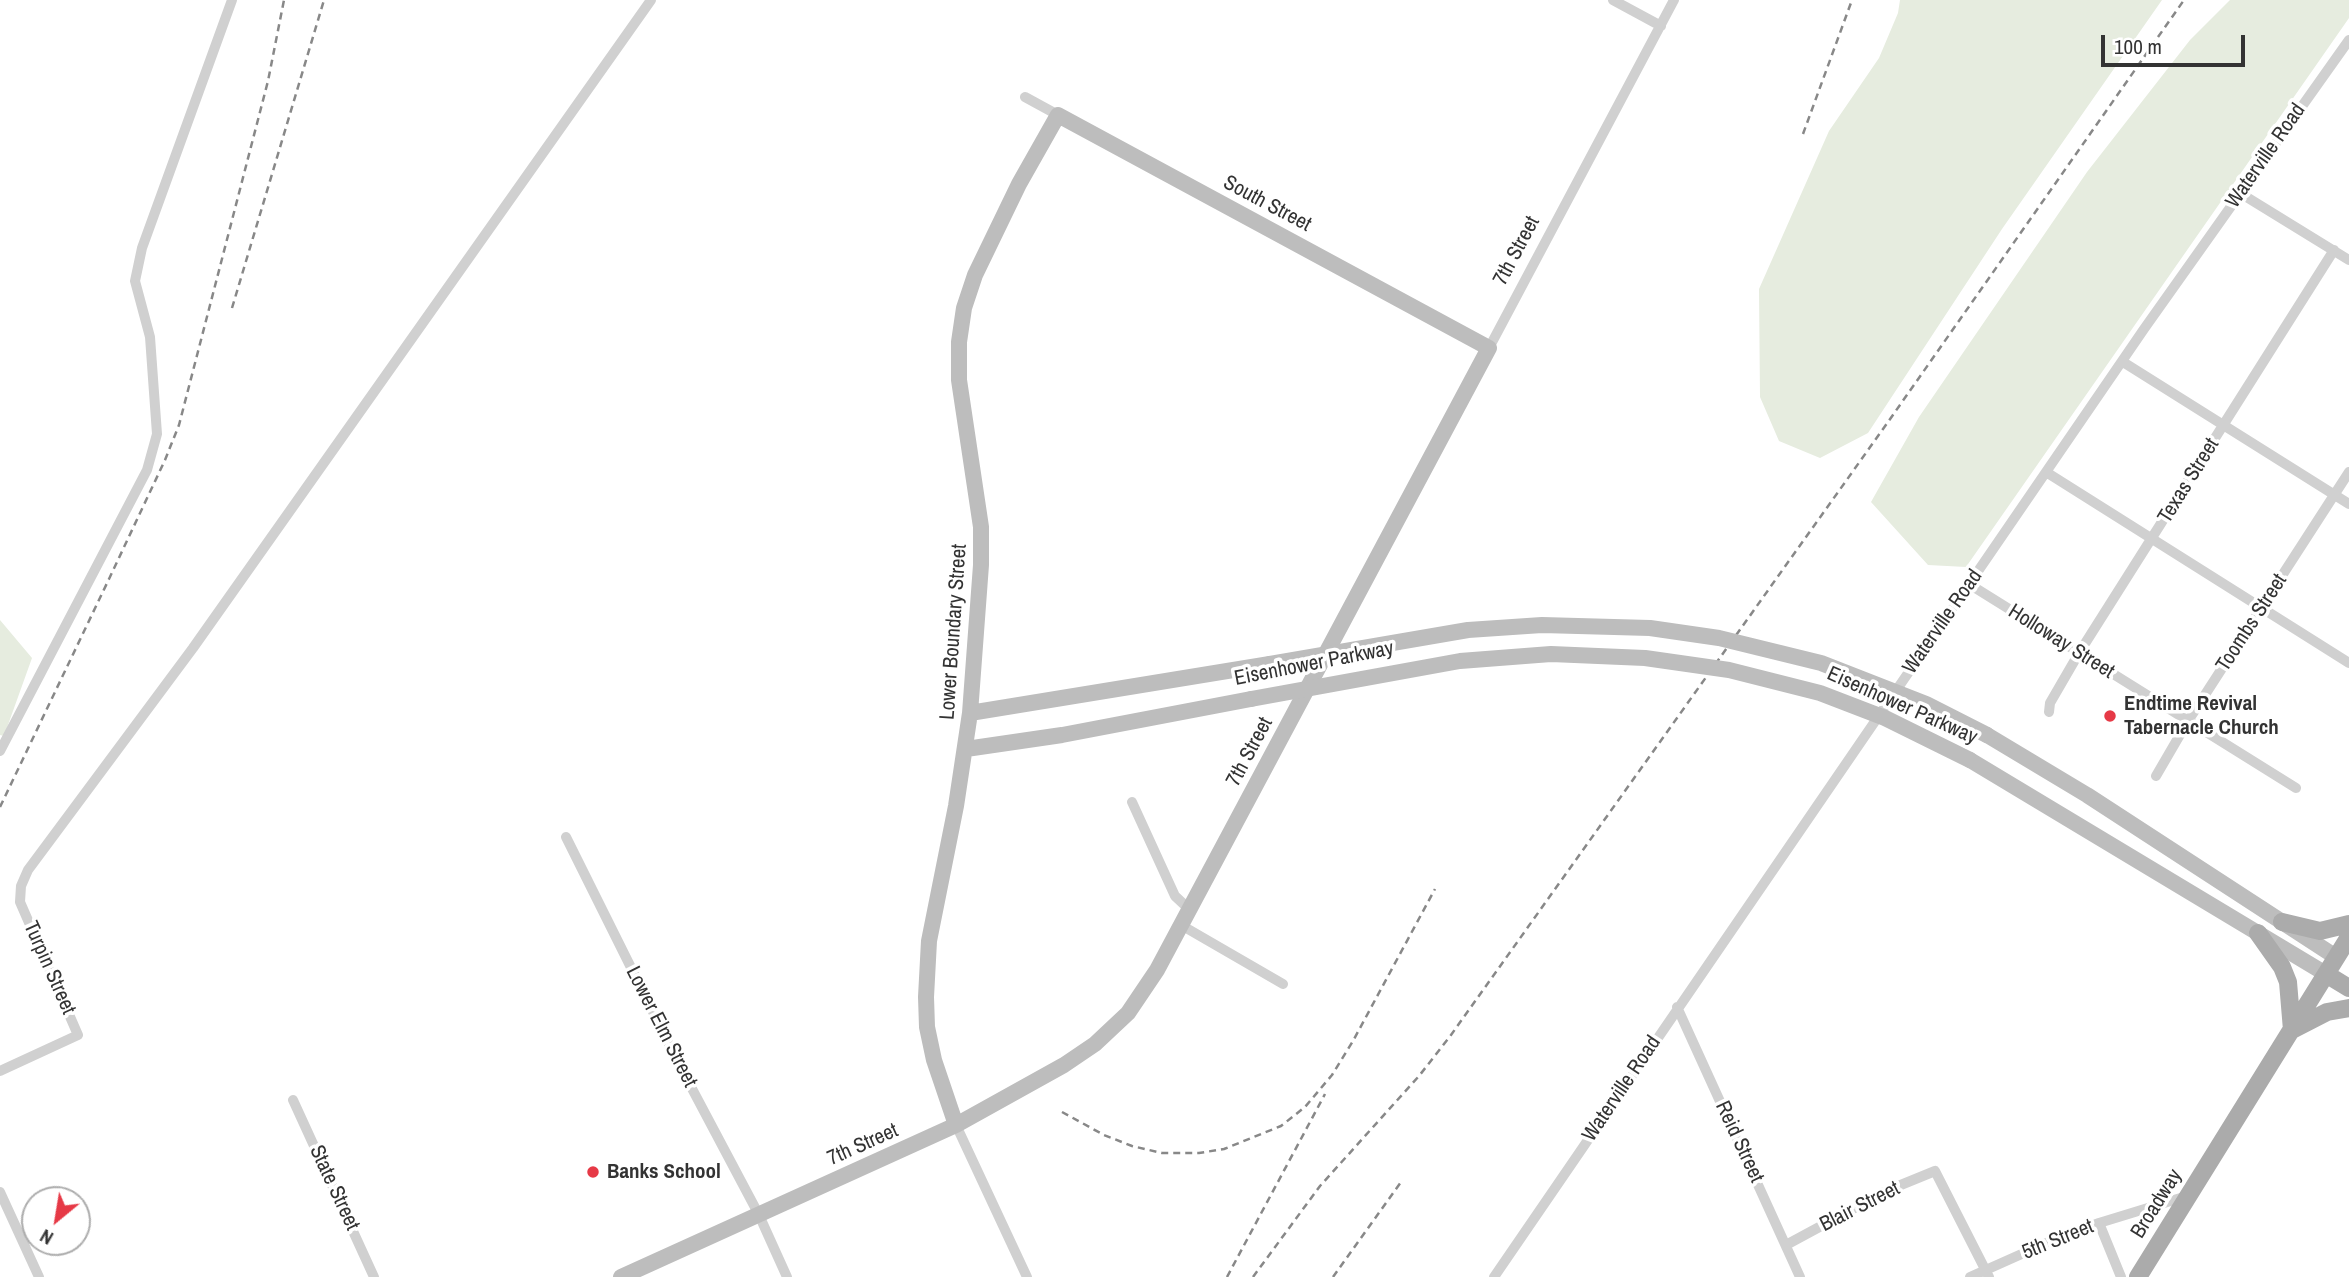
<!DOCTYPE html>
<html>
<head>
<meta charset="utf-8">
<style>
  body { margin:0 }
  #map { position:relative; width:2349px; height:1277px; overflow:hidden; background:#fff; font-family:"Archivo Narrow",sans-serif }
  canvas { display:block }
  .north { position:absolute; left:21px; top:1186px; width:70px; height:70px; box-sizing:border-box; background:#fff; border:2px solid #adadad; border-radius:50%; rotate:210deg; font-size:19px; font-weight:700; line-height:28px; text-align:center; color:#333 }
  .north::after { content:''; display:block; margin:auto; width:24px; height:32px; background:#e63946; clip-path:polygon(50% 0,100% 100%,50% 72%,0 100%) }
  .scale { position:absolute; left:2101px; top:35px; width:144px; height:32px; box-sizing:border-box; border:4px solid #333; border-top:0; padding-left:9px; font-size:21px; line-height:24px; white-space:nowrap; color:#333; -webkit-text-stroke:5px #fff; paint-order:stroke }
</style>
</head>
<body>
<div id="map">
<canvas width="2349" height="1277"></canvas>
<div class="north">N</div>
<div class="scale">100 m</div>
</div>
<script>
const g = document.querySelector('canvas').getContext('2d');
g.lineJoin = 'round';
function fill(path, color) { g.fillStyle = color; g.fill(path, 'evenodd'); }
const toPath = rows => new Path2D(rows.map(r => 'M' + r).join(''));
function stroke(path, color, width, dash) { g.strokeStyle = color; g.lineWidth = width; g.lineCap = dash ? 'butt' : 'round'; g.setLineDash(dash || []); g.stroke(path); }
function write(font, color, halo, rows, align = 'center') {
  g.font = font + ' "Archivo Narrow",sans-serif'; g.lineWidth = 7; g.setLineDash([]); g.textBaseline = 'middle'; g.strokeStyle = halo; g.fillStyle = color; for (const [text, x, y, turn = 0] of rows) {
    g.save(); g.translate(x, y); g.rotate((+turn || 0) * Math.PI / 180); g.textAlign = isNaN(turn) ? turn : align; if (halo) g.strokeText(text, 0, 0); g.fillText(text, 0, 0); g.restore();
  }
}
fill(toPath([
  [1900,0,2162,0,2002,229,1868,433,1820,458,1779,441,1760,397,1759,289,1829,131,1879,58,1898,13],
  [2230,0,2349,0,2349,18,1966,567,1928,565,1871,502,1919,417,2087,172,2190,40],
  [0,620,32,658,4,736,0,735]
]), '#e6ecdf');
stroke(toPath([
  [1613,0,1661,26],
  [1025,97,1058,115],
  [2240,193,2349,260],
  [1489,348,1674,0],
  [2123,362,2349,504],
  [2046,472,2349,663],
  [1969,584,2296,788],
  [2049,712,2050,703,2079,653,2334,250],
  [0,751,147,470,157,434,150,337,135,281,142,248,232,0],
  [2156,776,2188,721,2349,472],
  [1132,802,1175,896,1190,910],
  [566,837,680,1066,759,1215,787,1277],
  [1181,925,1283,984],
  [1677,1007,1800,1277],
  [0,1071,78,1035,20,902,21,886,28,870,193,648,651,0],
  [293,1100,374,1277],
  [956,1125,1027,1277],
  [0,1192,39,1277],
  [2099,1223,2121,1277],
  [1786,1245,1886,1191,1935,1171,1989,1277],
  [1494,1277,2144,329,2349,40],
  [1970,1277,2053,1240,2099,1223,2187,1196]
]), '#d0d0d0', 10);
stroke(toPath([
  [970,713,1270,664],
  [1987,735,2087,795,2336,957],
  [966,749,1062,735,1251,699],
  [1970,760,2326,974],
  [621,1277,956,1125,1064,1065,1095,1044,1128,1013,1157,970,1489,348,1058,115,1019,184,975,275,964,308,959,342,959,380,981,527,981,565,970,713,956,806,929,941,926,997,927,1027,934,1060,956,1125]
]), '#bdbdbd', 16);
stroke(toPath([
  [2282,922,2320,931,2349,924],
  [2258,933,2282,967,2288,982,2292,1030],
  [2326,974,2349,988],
  [2292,1030,2327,1012,2349,1008],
  [2138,1277,2349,937]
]), '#ababab', 18);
stroke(toPath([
  [1803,134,1852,0],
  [232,308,324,0],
  [0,807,109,579,165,460,179,425,268,81,284,0],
  [1062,1112,1104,1135,1132,1146,1162,1153,1199,1153,1224,1149,1281,1126,1305,1107,1332,1075,1353,1041,1435,889],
  [1227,1277,1325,1094],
  [1253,1277,1320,1186,1419,1076,1451,1035,1888,422,2184,0],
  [1333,1277,1401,1182]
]), '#888', 2.5, [7, 5]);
stroke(toPath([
  [1270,664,1468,630,1542,625,1650,628,1719,638,1821,663,1926,704,1987,735],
  [1251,699,1460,661,1551,654,1645,658,1729,670,1820,693,1885,718,1970,760]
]), '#bdbdbd', 16);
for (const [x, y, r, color] of [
  [2110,716,7,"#e63946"],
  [593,1172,7,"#e63946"]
]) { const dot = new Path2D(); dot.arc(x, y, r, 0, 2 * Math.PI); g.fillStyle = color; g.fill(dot); stroke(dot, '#fff', 2.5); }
write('21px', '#333', '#fff', [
  ["Waterville Road",2266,156,-55],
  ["South Street",1267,204,28],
  ["7th Street",1517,251,-62],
  ["Texas Street",2189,481,-58],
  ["Waterville Road",1943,622,-55],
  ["Toombs Street",2252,623,-57],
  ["Lower Boundary Street",954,632,-86],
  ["Holloway Street",2061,642,32],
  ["Eisenhower Parkway",1314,664,-11],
  ["Eisenhower Parkway",1902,706,24],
  ["7th Street",1250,752,-62],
  ["Turpin Street",49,968,66],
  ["Lower Elm Street",661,1027,63],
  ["Waterville Road",1622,1089,-56],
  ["Reid Street",1739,1142,65],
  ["7th Street",863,1145,-24],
  ["State Street",334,1188,65],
  ["Broadway",2157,1204,-58],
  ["Blair Street",1860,1207,-27],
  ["5th Street",2058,1240,-22]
]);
write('bold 21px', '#333', '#fff', [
  ["Endtime Revival",2124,704],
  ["Tabernacle Church",2124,728],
  ["Banks School",607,1172]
], 'left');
</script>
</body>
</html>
